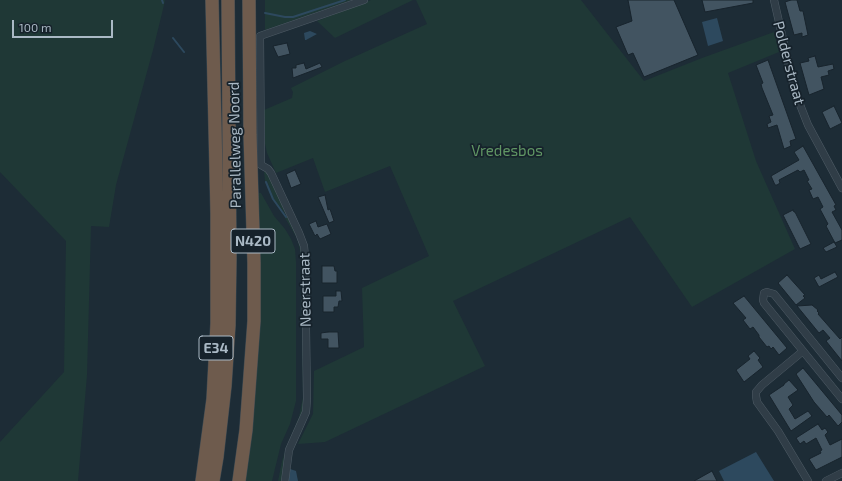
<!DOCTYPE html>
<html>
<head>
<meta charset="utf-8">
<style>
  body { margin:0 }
  #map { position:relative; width:842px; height:481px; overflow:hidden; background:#1d2c36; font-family:"Exo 2",sans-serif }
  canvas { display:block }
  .scale { position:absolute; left:12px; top:20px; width:101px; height:18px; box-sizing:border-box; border:2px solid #aab9c5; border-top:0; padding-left:5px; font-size:12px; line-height:14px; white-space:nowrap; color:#aab9c5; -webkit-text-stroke:3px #16222b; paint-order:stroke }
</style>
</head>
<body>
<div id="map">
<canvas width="842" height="481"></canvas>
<div class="scale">100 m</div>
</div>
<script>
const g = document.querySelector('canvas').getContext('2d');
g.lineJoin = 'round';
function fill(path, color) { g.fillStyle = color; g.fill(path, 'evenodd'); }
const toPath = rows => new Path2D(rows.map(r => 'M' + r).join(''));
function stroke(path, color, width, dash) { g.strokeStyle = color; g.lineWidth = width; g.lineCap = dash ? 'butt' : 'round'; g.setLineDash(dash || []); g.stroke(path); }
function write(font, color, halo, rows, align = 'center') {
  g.font = font + ' "Exo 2",sans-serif'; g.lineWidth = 3.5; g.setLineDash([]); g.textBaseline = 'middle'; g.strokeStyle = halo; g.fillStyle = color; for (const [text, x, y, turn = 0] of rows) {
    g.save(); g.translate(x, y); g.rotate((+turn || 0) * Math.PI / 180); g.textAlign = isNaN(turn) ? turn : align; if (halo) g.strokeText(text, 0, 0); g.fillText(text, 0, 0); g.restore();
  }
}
fill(toPath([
  [0,0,165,0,164,5,153,50,116,185,109,227,91,226,87,375,78,481,0,481,0,442,64,372,66,241,0,172],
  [255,0,256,0,254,45,257,193,261,193,274,216,285,229,291,239,295,249,296,262,296,401,290,424,281,444,272,481,244,481,247,456],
  [265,0,352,0,265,30],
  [371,0,413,0,335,38,317,21],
  [416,0,581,0,644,81,702,58,774,32,779,52,728,73,756,161,795,249,692,307,630,217,453,301,485,366,325,442,298,444,313,414,314,371,364,347,362,288,429,256,390,166,325,192,313,158,276,173,267,153,265,144,264,110,292,98,293,92,291,88,345,61,427,24],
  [264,171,268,173,302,246,304,408,283,481,278,481,282,461,289,441,299,417,303,397,301,254,297,238,285,218,287,216,274,199,267,181,265,181]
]), '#1f3836');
fill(toPath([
  [717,18,723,41,708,46,702,22],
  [310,31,317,34,306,40,305,40,304,33],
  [756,452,774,481,724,481,719,471],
  [290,469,296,471,298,481,288,481]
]), '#2d495e');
stroke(toPath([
  [162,0,163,3],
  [265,13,285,17,293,17,345,0],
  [173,38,184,52],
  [266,182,273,199,286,217]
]), '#2d495e', 2);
const building = toPath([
  [628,0,674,0,698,55,644,77,633,53,628,55,616,27,632,21,628,0],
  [702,0,753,0,753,3,705,12,702,0],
  [791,0,797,0,800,11,803,11,808,35,802,37,802,33,794,35,785,2,791,0],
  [287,43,290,54,278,57,273,46,287,43],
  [815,56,818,67,833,64,834,69,828,71,829,75,821,77,824,89,809,95,800,63,809,61,808,58,815,56],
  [768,60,796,139,790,141,791,146,784,149,777,125,768,128,767,124,771,122,769,116,773,115,762,88,761,84,763,83,756,65,768,60],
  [304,63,306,69,320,63,322,67,293,78,292,68,296,68,296,65,304,63],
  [834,106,842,123,830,129,822,112,834,106],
  [803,146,836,205,834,206,836,210,832,212,842,230,842,240,835,243,826,226,828,224,820,209,823,207,818,197,813,199,809,190,812,189,807,181,809,180,804,170,800,172,798,170,779,180,780,183,777,185,775,185,771,176,799,160,794,152,803,146],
  [295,170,301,184,291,188,286,174,295,170],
  [325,195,328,210,330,209,334,221,329,223,318,197,325,195],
  [793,210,794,212,795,212,811,244,800,249,783,215,793,210],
  [316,221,318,227,327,224,331,234,320,239,317,234,315,236,309,224,316,221],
  [834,242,837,247,826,252,823,248,834,242],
  [322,266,334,266,335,271,337,271,337,283,322,283,322,266],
  [835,272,838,277,819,287,814,278,819,275,821,279,835,272],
  [787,275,805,295,803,296,805,298,796,305,778,283,787,275],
  [336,291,341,291,342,301,339,301,338,307,334,307,334,312,323,312,323,296,336,296,336,291],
  [744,296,787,348,779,355,773,347,771,349,769,346,767,347,759,337,759,335,753,327,750,329,743,320,746,318,733,303,744,296],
  [812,305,818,310,817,311,819,313,818,314,840,339,842,337,842,361,826,341,830,338,823,330,819,333,797,306,812,305],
  [328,332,338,332,339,348,328,348,328,339,321,339,321,333,328,332],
  [754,351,760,358,758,360,763,367,744,382,736,370,750,359,748,356,754,351],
  [803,368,842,415,842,422,838,426,829,415,827,417,814,402,796,374,803,368],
  [789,380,798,390,788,397,793,405,789,409,795,419,808,411,812,416,791,431,769,395,784,385,784,384,789,380],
  [818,424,822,430,825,428,828,432,825,435,830,445,842,439,842,457,816,470,809,459,821,453,820,451,822,450,816,438,806,444,804,441,800,444,796,438,818,424],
  [712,471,717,481,694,481,712,471]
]);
fill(building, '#425461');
stroke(building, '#18242d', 1);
const street = toPath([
  [774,0,795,92,808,125,842,188],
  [803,351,762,385,756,392,756,396,757,402,778,431,808,481],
  [842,378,774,294,767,292,764,293,763,300,764,303,842,399],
  [285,481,289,450,306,412,307,399,305,257,304,246,299,233,271,173,268,169,261,165,260,36,364,0],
  [826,481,842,473]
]);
const highway = toPath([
  [202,481,213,399,217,323,217,214,212,0],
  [213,481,217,457,225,386,229,325,230,258,228,0],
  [239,481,246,430,254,321,254,263,250,135,249,0]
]);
stroke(street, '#4e5b65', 8);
stroke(highway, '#3b4851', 14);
stroke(street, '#303d47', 7);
stroke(highway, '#6e5b4d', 13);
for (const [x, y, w] of [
  [253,241,44],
  [216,348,34]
]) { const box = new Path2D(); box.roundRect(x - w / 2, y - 12, w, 24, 3); g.fillStyle = '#16222b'; g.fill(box); stroke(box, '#aab9c5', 1); }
write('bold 14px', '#aab9c5', null, [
  ["N420",253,241],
  ["E34",216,348]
]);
write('15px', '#aab9c5', '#16222b', [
  ["Polderstraat",789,63,75],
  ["Parallelweg Noord",235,145,-91],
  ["Neerstraat",305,290,-91]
]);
write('15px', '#609664', '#16222b', [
  ["Vredesbos",507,151]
]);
</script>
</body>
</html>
